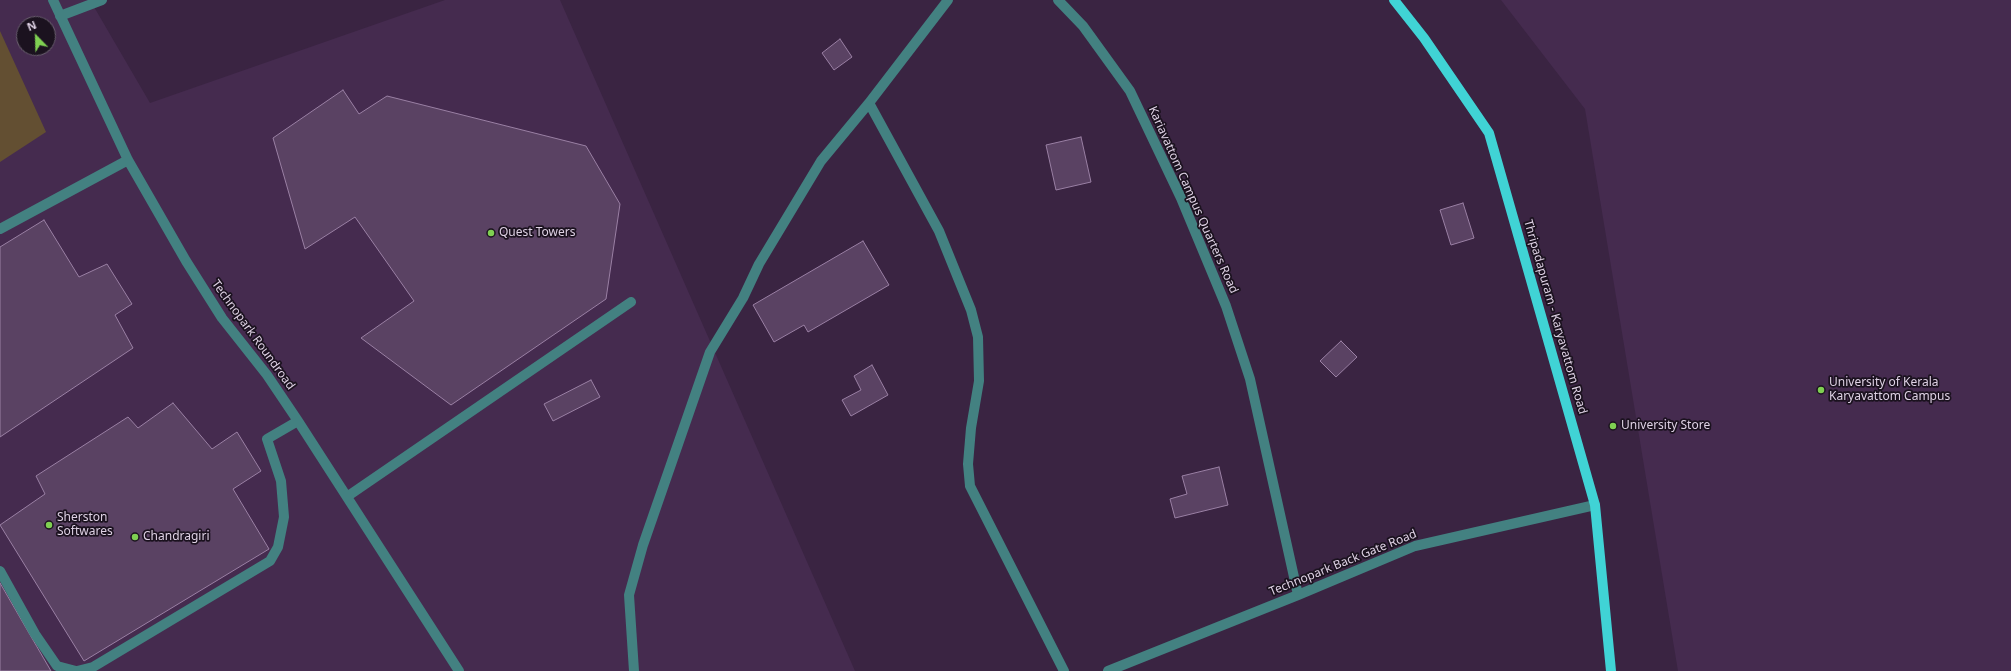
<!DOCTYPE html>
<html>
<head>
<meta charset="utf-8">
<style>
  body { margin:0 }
  #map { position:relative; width:2011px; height:671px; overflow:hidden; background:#3a2442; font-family:"Noto Sans",sans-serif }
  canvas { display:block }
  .north { position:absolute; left:16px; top:16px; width:40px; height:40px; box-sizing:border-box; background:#1b121f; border:1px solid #695f6e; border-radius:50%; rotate:337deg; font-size:11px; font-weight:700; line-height:16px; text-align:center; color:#dfd2e5 }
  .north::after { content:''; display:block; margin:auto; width:14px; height:18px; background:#7fd052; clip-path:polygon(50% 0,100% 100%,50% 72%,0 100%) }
</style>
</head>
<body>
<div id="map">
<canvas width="2011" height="671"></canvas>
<div class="north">N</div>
</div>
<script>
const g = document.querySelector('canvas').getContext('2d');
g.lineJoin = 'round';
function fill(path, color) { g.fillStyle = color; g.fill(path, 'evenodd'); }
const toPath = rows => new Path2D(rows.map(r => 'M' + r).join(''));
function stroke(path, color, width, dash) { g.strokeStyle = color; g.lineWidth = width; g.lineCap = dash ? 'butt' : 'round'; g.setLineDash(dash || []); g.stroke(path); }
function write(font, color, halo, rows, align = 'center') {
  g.font = font + ' "Noto Sans",sans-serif'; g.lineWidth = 3.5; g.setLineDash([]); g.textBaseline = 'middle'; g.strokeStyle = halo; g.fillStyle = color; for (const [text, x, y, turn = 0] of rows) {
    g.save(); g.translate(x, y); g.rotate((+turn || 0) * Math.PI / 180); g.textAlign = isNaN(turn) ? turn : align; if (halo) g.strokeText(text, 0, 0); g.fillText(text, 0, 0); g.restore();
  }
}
fill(toPath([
  [0,0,90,0,150,103,445,0,560,0,855,671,0,671],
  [24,24,48,24,48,48,24,48],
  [1501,0,2011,0,2011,671,1678,671,1585,109]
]), '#452b4f');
fill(toPath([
  [0,31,46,132,0,162]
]), '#634f32');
const building = toPath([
  [840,39,852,57,834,70,822,53,840,39],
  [343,90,359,114,387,96,586,146,620,204,606,299,451,405,361,338,414,301,355,217,305,249,273,138,343,90],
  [1081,137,1091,182,1056,190,1046,145,1081,137],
  [1463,203,1474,238,1451,245,1440,210,1463,203],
  [44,220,79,277,107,264,132,304,115,315,133,348,0,437,0,247,44,220],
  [863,241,889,285,808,332,804,325,774,342,753,305,863,241],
  [1341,341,1357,357,1336,377,1320,361,1341,341],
  [872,365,888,395,851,416,842,400,861,390,854,376,872,365],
  [591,380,600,397,553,421,544,404,591,380],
  [173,403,212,449,237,432,261,471,233,489,269,549,84,661,0,525,45,494,36,476,128,417,138,428,173,403],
  [1219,467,1228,505,1175,518,1170,499,1187,494,1182,476,1219,467],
  [0,583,51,671,0,671,0,583]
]);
fill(building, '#5a4263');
stroke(building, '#9a80a4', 1);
stroke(toPath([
  [53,0,128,160,186,261,222,318,267,375,298,421,459,671],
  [1058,0,1083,26,1130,91,1181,198,1226,306,1250,379,1298,595],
  [60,16,102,0],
  [869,103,939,231,971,310,978,337,979,381,971,428,968,464,970,486,1064,671],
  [0,229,128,160],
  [348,496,631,302],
  [0,571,35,634,57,666,76,671],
  [77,671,93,667,270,561,278,547,284,517,281,481,267,439,298,421],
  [634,671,629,595,643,545,710,352,743,298,759,264,821,161,869,103,948,0],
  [1108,671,1298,595,1415,546,1595,505]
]), '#438181', 10);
stroke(toPath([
  [1394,0,1424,38,1489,133,1595,505,1611,671]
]), '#40d3d5', 10);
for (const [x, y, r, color] of [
  [491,233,4,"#7fd052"],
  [1821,390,4,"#7fd052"],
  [1613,426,4,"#7fd052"],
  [49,525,4,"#7fd052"],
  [135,537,4,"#7fd052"]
]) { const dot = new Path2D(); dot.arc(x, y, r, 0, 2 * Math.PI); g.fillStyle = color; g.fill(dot); stroke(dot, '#1b121f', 1.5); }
write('12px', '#dfd2e5', '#1b121f', [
  ["Kariavattom Campus Quarters Road",1193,200,66],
  ["Thripadapuram - Karyavattom Road",1555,317,74],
  ["Technopark Roundroad",253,335,54],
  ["Technopark Back Gate Road",1343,563,-22]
]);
write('12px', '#dfd2e5', '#1b121f', [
  ["Quest Towers",499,233],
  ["University of Kerala",1829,383],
  ["Karyavattom Campus",1829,397],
  ["University Store",1621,426],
  ["Sherston",57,518],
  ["Softwares",57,532],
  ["Chandragiri",143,537]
], 'left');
</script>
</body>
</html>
